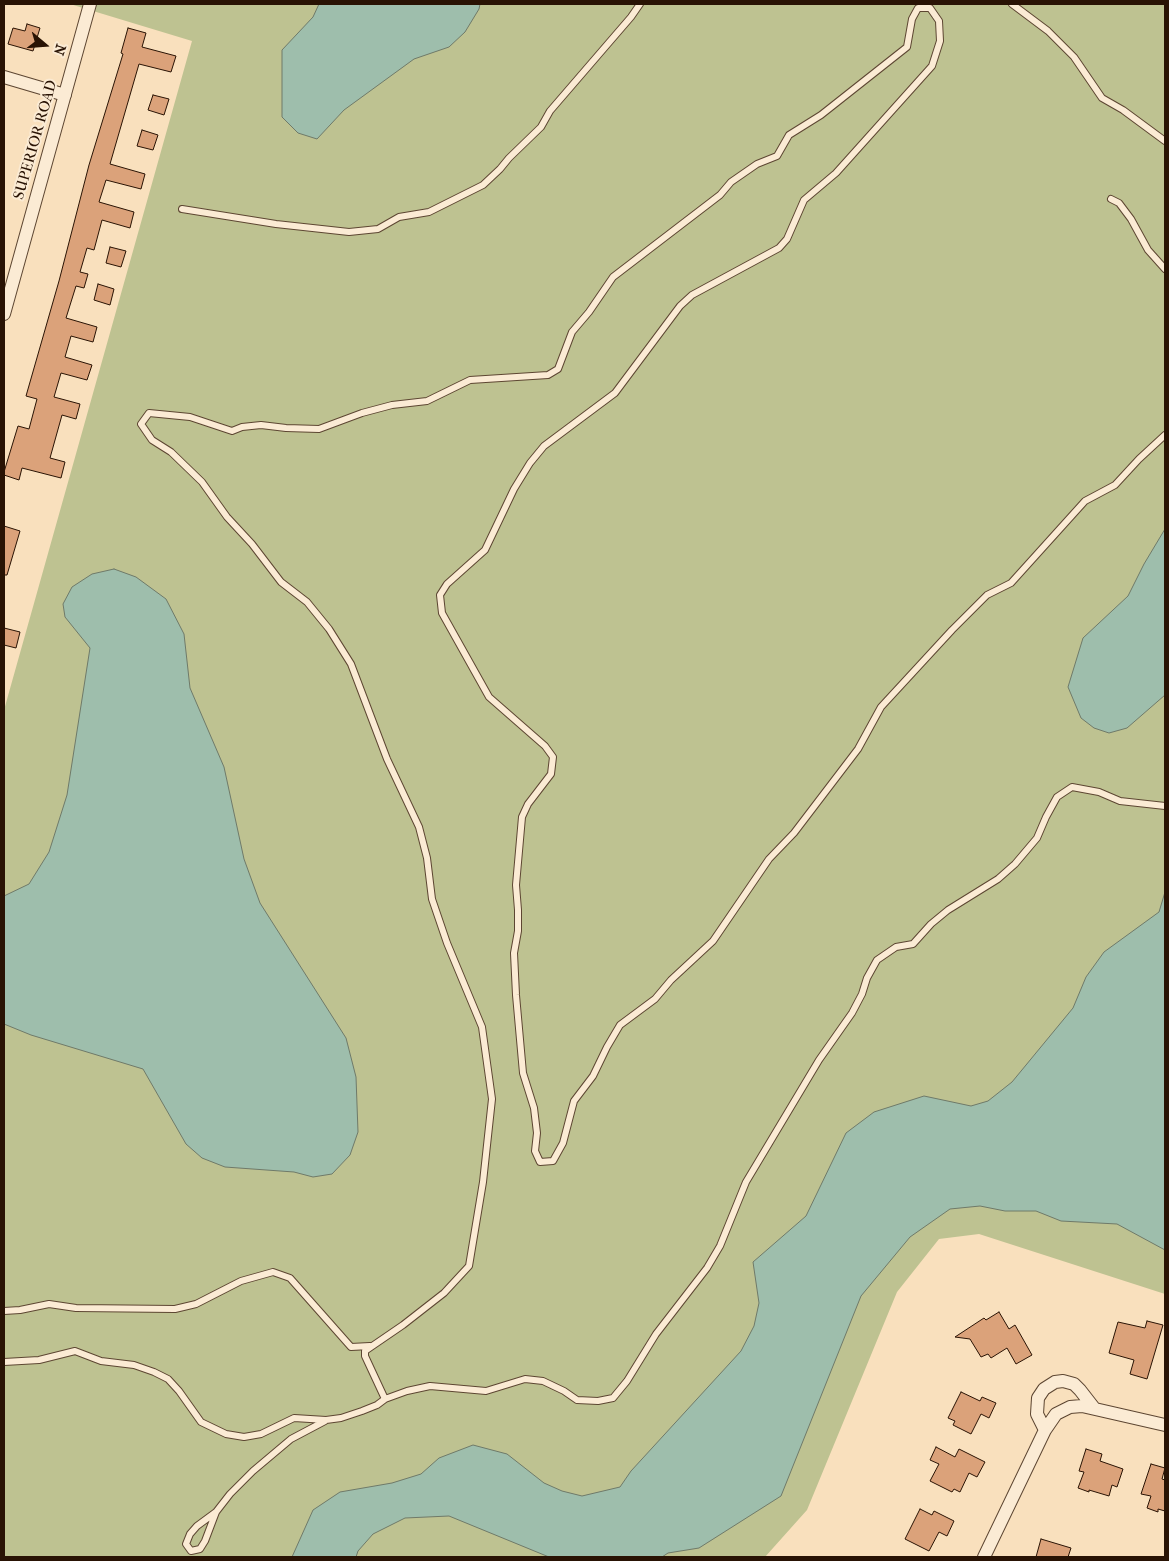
<!DOCTYPE html>
<html>
<head>
<meta charset="utf-8">
<style>
  body { margin:0 }
  #map { position:relative; width:1169px; height:1561px; overflow:hidden; background:#f9e0bd; font-family:"IM FELL French Canon",serif }
  canvas { display:block }
  .frame { position:absolute; inset:0; border:5px solid #291304; pointer-events:none }
  .north { position:absolute; left:20px; top:20px; width:50px; height:50px; -webkit-text-stroke:4px #fbebd4; paint-order:stroke; rotate:108deg; font-size:14px; font-weight:700; line-height:20px; text-align:center; color:#291304 }
  .north::after { content:''; display:block; margin:auto; width:18px; height:22px; background:#291304; clip-path:polygon(50% 0,100% 100%,50% 72%,0 100%) }
</style>
</head>
<body>
<div id="map">
<canvas width="1169" height="1561"></canvas>
<div class="frame"></div>
<div class="north">N</div>
</div>
<script>
const g = document.querySelector('canvas').getContext('2d');
g.lineJoin = 'round';
function fill(path, color) { g.fillStyle = color; g.fill(path, 'evenodd'); }
const toPath = rows => new Path2D(rows.map(r => 'M' + r).join(''));
function stroke(path, color, width, dash) { g.strokeStyle = color; g.lineWidth = width; g.lineCap = dash ? 'butt' : 'round'; g.setLineDash(dash || []); g.stroke(path); }
function write(font, color, halo, rows, align = 'center') {
  g.font = font + ' "IM FELL French Canon",serif'; g.lineWidth = 4; g.setLineDash([]); g.textBaseline = 'middle'; g.strokeStyle = halo; g.fillStyle = color; for (const [text, x, y, turn = 0] of rows) {
    g.save(); g.translate(x, y); g.rotate((+turn || 0) * Math.PI / 180); g.textAlign = isNaN(turn) ? turn : align; if (halo) g.strokeText(text, 0, 0); g.fillText(text, 0, 0); g.restore();
  }
}
fill(toPath([
  [70,4,1165,4,1165,1294,979,1234,939,1239,897,1292,807,1510,765,1557,4,1557,4,710,192,41]
]), '#bec291');
const water = toPath([
  [319,4,480,4,479,9,465,32,449,47,414,59,344,110,317,139,298,133,282,117,282,50,313,17,319,4],
  [1165,529,1165,695,1127,728,1109,733,1094,728,1081,718,1068,687,1083,638,1128,596,1144,564,1165,529],
  [114,569,136,577,166,599,184,634,190,688,224,767,244,859,260,903,346,1038,356,1077,358,1132,350,1155,332,1174,313,1177,294,1172,225,1167,202,1158,186,1144,143,1069,31,1035,4,1024,4,896,29,884,49,852,67,795,90,648,65,617,63,604,72,587,92,574,114,569],
  [1165,892,1165,1250,1117,1224,1061,1221,1036,1211,1005,1211,980,1206,950,1209,910,1237,861,1296,781,1496,699,1548,668,1553,662,1557,549,1557,449,1516,405,1518,373,1534,358,1551,356,1557,292,1557,313,1510,340,1492,392,1483,421,1474,439,1458,473,1445,507,1454,544,1483,562,1491,582,1496,620,1487,631,1471,741,1351,754,1326,759,1303,753,1262,806,1216,846,1133,874,1112,924,1096,971,1106,988,1101,1012,1082,1073,1008,1086,977,1104,952,1159,912,1165,892]
]);
fill(water, '#9ebeac');
stroke(water, '#6f7a69', 1);
const building = toPath([
  [27,24,40,28,33,51,8,44,13,28,25,31,27,24],
  [128,28,146,33,142,47,176,56,171,72,139,64,110,164,145,174,141,189,106,180,99,202,134,212,130,228,102,220,94,250,87,248,80,272,88,274,84,288,76,286,66,318,97,327,93,342,71,336,65,357,92,365,87,380,61,373,54,397,80,404,76,419,62,415,50,458,65,462,61,478,22,468,19,480,4,475,4,472,18,426,29,429,37,399,26,396,59,281,89,165,123,54,121,53,128,28],
  [153,95,169,99,164,115,148,110,153,95],
  [142,130,158,135,153,150,137,146,142,130],
  [110,247,126,251,121,267,106,263,110,247],
  [98,284,114,289,110,305,94,300,98,284],
  [4,526,20,531,7,575,4,575,4,526],
  [4,628,20,632,16,648,4,645,4,628],
  [999,1312,1009,1329,1015,1325,1032,1355,1016,1364,1007,1348,991,1358,988,1354,981,1357,970,1339,955,1337,984,1318,986,1320,999,1312],
  [1147,1321,1163,1325,1147,1379,1130,1374,1134,1360,1109,1353,1118,1322,1145,1328,1147,1321],
  [961,1392,980,1401,982,1397,996,1403,989,1418,981,1414,971,1434,953,1425,955,1421,948,1418,961,1392],
  [936,1447,955,1457,959,1449,985,1462,977,1477,969,1473,960,1492,954,1489,952,1492,930,1481,939,1464,930,1460,936,1447],
  [1086,1449,1102,1454,1100,1461,1123,1469,1117,1487,1112,1485,1109,1496,1089,1490,1089,1492,1078,1488,1084,1472,1079,1471,1086,1449],
  [1151,1464,1165,1468,1162,1479,1165,1480,1165,1511,1158,1509,1158,1512,1147,1508,1151,1496,1141,1494,1151,1464],
  [920,1509,932,1515,934,1511,954,1521,947,1536,939,1532,929,1551,905,1539,920,1509],
  [1041,1539,1071,1548,1068,1557,1036,1557,1041,1539]
]);
fill(building, '#dba27a');
stroke(building, '#291304', 1);
const service = toPath([
  [1012,4,1048,31,1074,57,1102,98,1123,110,1165,141],
  [1111,199,1119,203,1131,219,1148,250,1165,269],
  [182,209,276,224,349,232,378,229,399,217,429,212,483,185,500,169,509,158,541,127,550,111,631,17,640,4],
  [4,1311,20,1310,49,1304,76,1308,175,1309,196,1304,241,1281,273,1272,290,1278,351,1347,370,1346],
  [4,1362,39,1360,75,1351,101,1361,134,1365,154,1372,168,1379,179,1391,201,1422,226,1434,244,1437,261,1434,294,1418,326,1420,341,1418,362,1411,377,1405,385,1399,365,1356,365,1351,403,1325,444,1293,469,1266,483,1182,492,1099,482,1027,447,943,432,899,427,858,419,827,387,759,351,664,329,629,307,602,281,582,252,544,227,517,202,482,171,452,152,440,141,424,149,413,190,417,232,431,242,427,261,425,286,428,319,429,362,413,392,405,427,401,470,380,548,375,558,369,572,332,589,312,613,277,720,195,731,182,757,164,777,156,789,135,821,115,907,47,912,19,918,8,930,8,939,21,940,41,932,66,836,173,804,200,787,239,779,248,692,295,680,306,615,393,544,446,530,463,514,489,485,550,447,584,440,595,442,613,489,697,545,746,553,757,551,774,528,804,522,817,516,885,518,910,518,931,514,953,516,995,523,1073,534,1108,537,1133,535,1151,540,1162,553,1161,563,1143,574,1101,593,1076,607,1047,620,1025,655,999,671,980,713,941,769,859,794,833,858,749,881,707,952,630,987,595,1011,583,1085,501,1115,485,1139,459,1165,435],
  [385,1399,407,1391,430,1386,486,1391,525,1379,543,1381,564,1391,577,1400,598,1401,613,1398,627,1381,656,1334,707,1268,720,1246,746,1182,819,1060,852,1013,862,994,867,978,877,960,896,947,913,944,931,924,948,910,998,879,1015,864,1037,838,1046,817,1057,797,1072,787,1099,792,1120,801,1165,806],
  [216,1512,197,1526,190,1534,186,1544,191,1551,200,1549,205,1541,216,1512,230,1494,253,1471,291,1439,325,1421]
]);
const minor = toPath([
  [4,77,65,95],
  [4,314,90,4],
  [1045,1430,1037,1414,1038,1398,1044,1389,1055,1382,1063,1381,1074,1384,1080,1390,1094,1408],
  [984,1557,1045,1430,1056,1414,1070,1407,1082,1406,1165,1425]
]);
stroke(service, '#5d4632', 8);
stroke(minor, '#5d4632', 14);
stroke(service, '#fbebd4', 6);
stroke(minor, '#fbebd4', 12);
write('15px', '#291304', '#fbebd4', [
  ["SUPERIOR ROAD",36,140,-74]
]);
</script>
</body>
</html>
